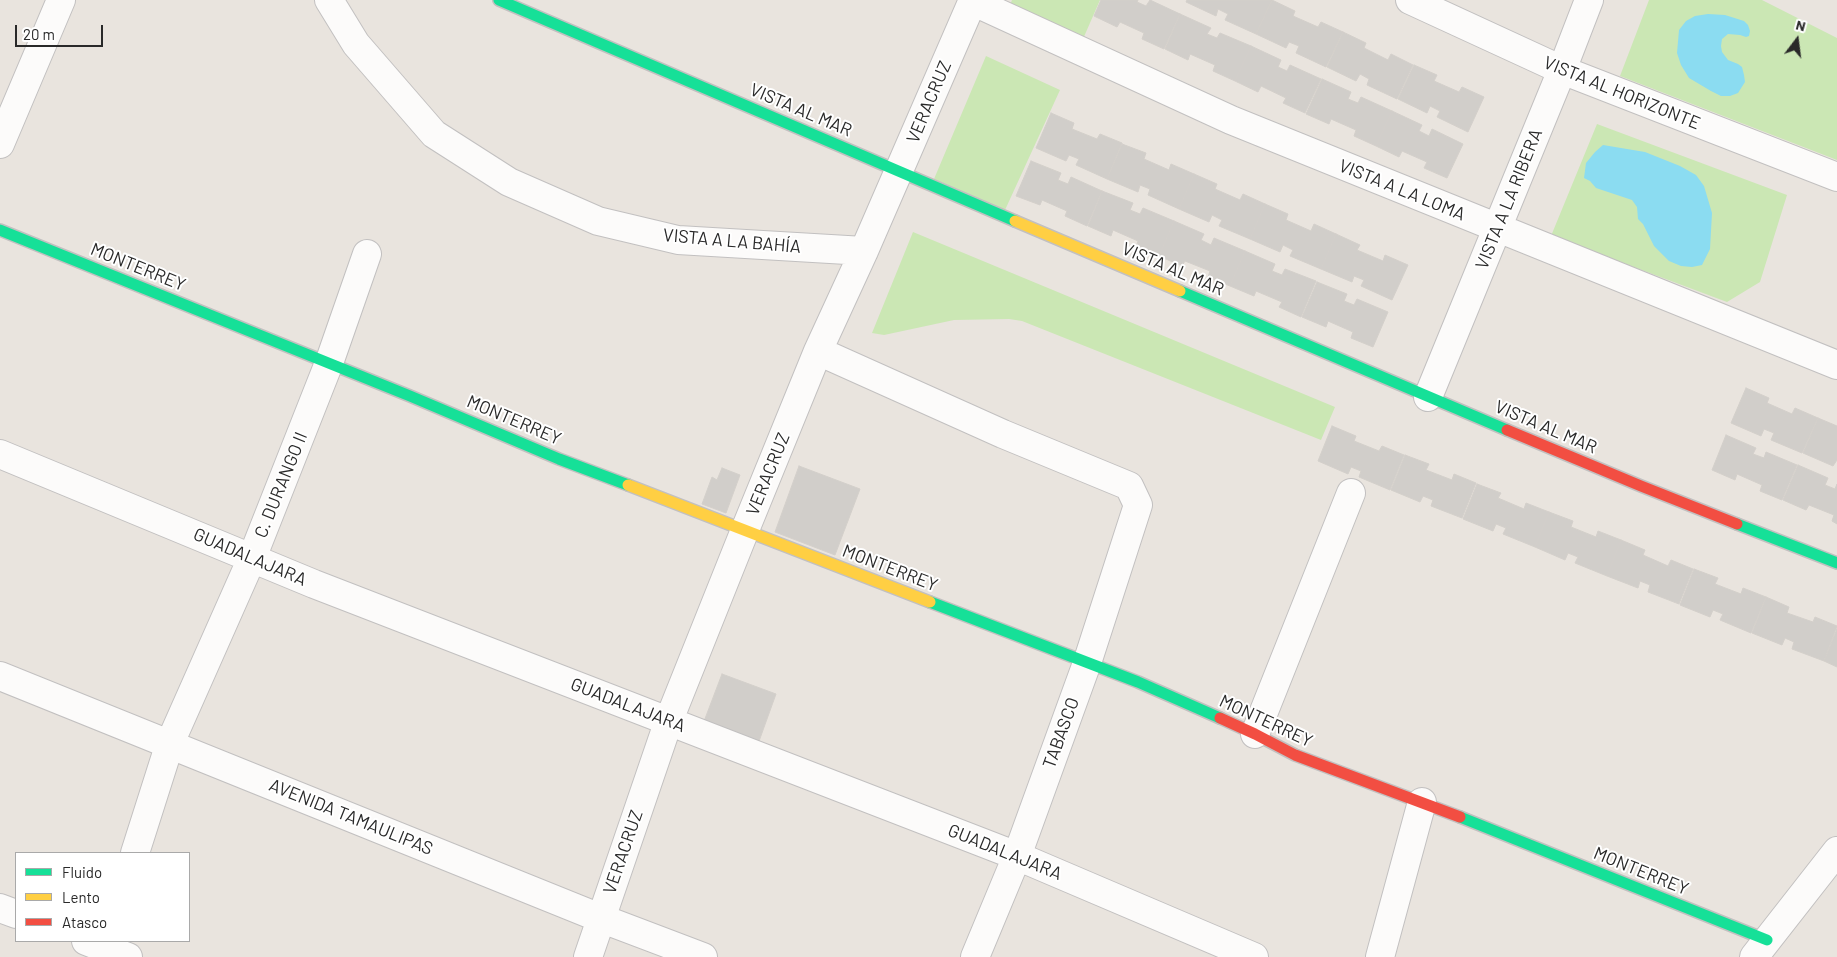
<!DOCTYPE html>
<html>
<head>
<meta charset="utf-8">
<style>
  body { margin:0 }
  #map { position:relative; width:1837px; height:957px; overflow:hidden; background:#e9e4de; font-family:Barlow,sans-serif }
  canvas { display:block }
  .legend { position:absolute; left:15px; top:852px; width:175px; height:90px; box-sizing:border-box; background:#fff; border:1px solid #a9a9a9; margin:0; padding:6px 9px; list-style:none; font-size:15px; color:#292929 }
  .legend li { display:flex; align-items:center; gap:10px; height:25px }
  .legend b { width:25px; border:1px solid #a9a9a9 }
  .north { position:absolute; left:1772px; top:15px; width:50px; height:50px; -webkit-text-stroke:4px #fff; paint-order:stroke; rotate:15deg; font-size:14px; font-weight:700; line-height:20px; text-align:center; color:#292929 }
  .north::after { content:''; display:block; margin:auto; width:18px; height:22px; background:#292929; clip-path:polygon(50% 0,100% 100%,50% 72%,0 100%) }
  .scale { position:absolute; left:15px; top:25px; width:88px; height:22px; box-sizing:border-box; border:2px solid #292929; border-top:0; padding-left:6px; font-size:15px; line-height:18px; white-space:nowrap; color:#292929; -webkit-text-stroke:4px #fff; paint-order:stroke }
</style>
</head>
<body>
<div id="map">
<canvas width="1837" height="957"></canvas>
<ul class="legend">
<li><b style="height:6px;background:#16e098"></b>Fluido</li>
<li><b style="height:6px;background:#ffcf43"></b>Lento</li>
<li><b style="height:6px;background:#f24e42"></b>Atasco</li>
</ul>
<div class="north">N</div>
<div class="scale">20 m</div>
</div>
<script>
const g = document.querySelector('canvas').getContext('2d');
g.lineJoin = 'round';
function fill(path, color) { g.fillStyle = color; g.fill(path, 'evenodd'); }
const toPath = rows => new Path2D(rows.map(r => 'M' + r).join(''));
function stroke(path, color, width, dash) { g.strokeStyle = color; g.lineWidth = width; g.lineCap = dash ? 'butt' : 'round'; g.setLineDash(dash || []); g.stroke(path); }
function write(font, color, halo, rows, align = 'center') {
  g.font = font + ' Barlow,sans-serif'; g.lineWidth = 4; g.setLineDash([]); g.textBaseline = 'middle'; g.strokeStyle = halo; g.fillStyle = color; for (const [text, x, y, turn = 0] of rows) {
    g.save(); g.translate(x, y); g.rotate((+turn || 0) * Math.PI / 180); g.textAlign = isNaN(turn) ? turn : align; if (halo) g.strokeText(text, 0, 0); g.fillText(text, 0, 0); g.restore();
  }
}
fill(toPath([
  [1012,0,1100,0,1083,39,1010,5],
  [1649,0,1762,0,1837,38,1837,160,1620,76],
  [986,56,1060,90,1005,210,934,179],
  [1597,124,1787,195,1760,282,1727,302,1551,236],
  [913,232,1335,407,1321,440,1022,321,1009,319,954,320,884,335,872,333]
]), '#cbe7b4');
fill(toPath([
  [1708,14,1725,15,1744,21,1748,25,1750,31,1749,36,1746,37,1740,35,1728,34,1722,39,1721,46,1722,52,1728,60,1738,64,1742,67,1744,75,1745,82,1738,93,1730,96,1721,96,1711,91,1689,78,1681,65,1677,53,1679,30,1686,21,1695,16],
  [1603,145,1645,152,1680,166,1696,175,1704,186,1712,213,1710,249,1702,265,1692,267,1681,266,1669,261,1654,246,1643,224,1638,219,1637,207,1632,200,1596,188,1590,181,1584,178,1586,163,1595,152]
]), '#8bdcf1');
const building = toPath([
  [1101,0,1138,0,1137,2,1146,6,1150,0,1180,14,1164,49,1142,39,1144,33,1120,22,1117,27,1094,16,1101,0],
  [1187,0,1272,0,1256,34,1225,20,1228,14,1218,9,1216,16,1186,2,1187,0],
  [1272,0,1295,11,1293,16,1318,27,1321,22,1343,32,1326,67,1296,53,1299,46,1289,42,1286,48,1256,34,1272,0],
  [1180,14,1211,28,1207,34,1217,38,1220,33,1251,46,1235,81,1213,71,1215,65,1190,54,1188,60,1165,49,1180,14],
  [1343,32,1366,43,1364,48,1388,60,1391,54,1413,65,1397,99,1367,85,1369,79,1360,74,1356,81,1327,67,1343,32],
  [1251,46,1281,60,1278,67,1287,71,1290,65,1321,79,1305,113,1283,103,1286,98,1261,86,1258,92,1235,81,1251,46],
  [1414,65,1437,75,1434,81,1459,92,1462,87,1484,97,1468,132,1437,117,1440,111,1430,106,1427,113,1398,99,1414,65],
  [1322,79,1351,92,1348,99,1358,103,1361,97,1392,111,1376,146,1354,136,1356,130,1331,119,1329,124,1306,114,1322,79],
  [1392,111,1422,125,1419,131,1429,136,1432,129,1463,144,1447,178,1424,168,1427,162,1402,151,1399,157,1376,146,1392,111],
  [1051,113,1074,123,1072,129,1097,139,1100,134,1122,143,1107,179,1076,165,1079,159,1069,155,1066,161,1036,148,1051,113],
  [1122,144,1146,153,1144,159,1169,170,1171,164,1194,174,1179,209,1148,195,1150,189,1140,185,1138,192,1107,179,1122,144],
  [1031,161,1061,173,1058,180,1068,184,1071,177,1102,191,1087,226,1065,216,1067,211,1042,200,1040,205,1016,196,1031,161],
  [1194,174,1217,184,1215,189,1240,200,1243,194,1265,204,1250,239,1219,226,1222,220,1212,215,1209,222,1179,209,1194,174],
  [1102,191,1133,203,1130,210,1140,214,1143,208,1174,221,1159,256,1136,247,1138,241,1113,230,1111,236,1088,226,1102,191],
  [1265,204,1288,214,1286,220,1311,231,1314,224,1336,234,1321,269,1290,256,1293,250,1283,245,1280,252,1250,239,1265,204],
  [1174,221,1204,234,1201,240,1211,245,1214,238,1245,251,1230,286,1208,277,1210,271,1185,261,1182,266,1159,256,1174,221],
  [1336,234,1360,245,1357,250,1383,261,1385,255,1408,265,1392,300,1361,286,1364,280,1354,276,1352,282,1321,269,1336,234],
  [1245,251,1275,264,1272,271,1282,275,1285,269,1316,281,1301,317,1279,307,1282,302,1256,291,1254,296,1230,286,1245,251],
  [1317,282,1347,294,1344,301,1354,305,1357,299,1388,312,1373,347,1351,338,1353,332,1328,321,1326,327,1302,317,1317,282],
  [1746,388,1769,398,1767,403,1792,414,1795,408,1818,418,1802,453,1771,440,1774,433,1764,429,1761,436,1731,423,1746,388],
  [1818,418,1837,426,1837,460,1833,466,1803,453,1818,418],
  [1332,426,1356,436,1354,441,1379,451,1382,446,1404,455,1390,490,1359,477,1361,471,1351,467,1348,474,1318,461,1332,426],
  [1726,435,1756,448,1753,454,1764,458,1766,452,1797,465,1782,500,1760,491,1762,485,1737,474,1735,480,1712,470,1726,435],
  [1405,455,1429,464,1426,470,1452,480,1454,474,1476,483,1462,518,1431,506,1433,500,1423,496,1420,502,1391,490,1405,455],
  [1798,465,1828,478,1825,485,1835,489,1837,484,1837,524,1832,521,1834,515,1809,505,1806,510,1783,500,1798,465],
  [799,466,860,489,835,555,775,532,799,466],
  [722,468,740,475,726,513,702,504,712,477,717,480,722,468],
  [1477,484,1501,493,1498,498,1524,509,1526,503,1549,512,1535,547,1503,534,1506,528,1496,524,1493,531,1463,519,1477,484],
  [1549,512,1573,521,1571,527,1596,537,1598,531,1621,540,1607,576,1575,563,1578,557,1568,553,1565,560,1535,547,1549,512],
  [1621,540,1645,550,1643,555,1668,566,1671,560,1693,569,1679,604,1648,592,1650,585,1640,581,1638,588,1607,576,1621,540],
  [1694,569,1718,578,1715,584,1741,594,1743,588,1766,597,1751,633,1720,620,1723,614,1713,610,1710,617,1680,605,1694,569],
  [1766,597,1789,607,1787,613,1813,622,1815,617,1837,626,1824,661,1792,649,1794,642,1785,638,1782,645,1752,633,1766,597],
  [1837,629,1837,667,1824,661,1837,629],
  [722,674,776,694,758,744,703,724,722,674]
]);
fill(building, '#d1ceca');
stroke(building, '#d3cfca', 1);
const street = toPath([
  [329,0,356,44,434,134,509,182,598,221,678,240,864,251],
  [1410,0,1562,70,1837,177],
  [972,1,1231,120,1837,365],
  [0,144,61,0],
  [818,351,1003,434,1129,486,1138,505,1087,663,1017,856,975,957],
  [1428,397,1562,70,1589,0],
  [0,454,314,584,1017,856,1254,957],
  [0,676,600,918,703,957],
  [1255,734,1351,493],
  [135,853,170,743,252,558,329,363,367,254],
  [0,908,16,914],
  [86,941,128,957],
  [588,957,669,720,745,530,818,351,864,251,973,0],
  [1380,957,1422,802],
  [1754,957,1837,851]
]);
const fast = toPath([
  [499,0,1015,221],
  [0,230,410,396,559,459,628,485],
  [1180,291,1507,430],
  [1737,524,1837,563],
  [930,602,1138,682,1220,718],
  [1460,817,1767,940]
]);
const slow = toPath([
  [1015,221,1180,291],
  [628,485,930,602]
]);
const jam = toPath([
  [1507,430,1641,486,1737,524],
  [1220,718,1255,734,1295,755,1460,817]
]);
stroke(street, '#c2c0c0', 30);
stroke(fast, '#c2c0c0', 14);
stroke(slow, '#c2c0c0', 14);
stroke(jam, '#c2c0c0', 14);
stroke(street, '#fcfbfa', 28);
stroke(fast, '#16e098', 11);
stroke(slow, '#ffcf43', 11);
stroke(jam, '#f24e42', 11);
write('18px', '#292929', '#fff', [
  ["VISTA AL HORIZONTE",1622,93,22],
  ["VERACRUZ",929,102,-67],
  ["VISTA AL MAR",801,110,23],
  ["VISTA A LA LOMA",1402,190,22],
  ["VISTA A LA RIBERA",1509,199,-68],
  ["VISTA A LA BAHÍA",732,241,5],
  ["MONTERREY",138,267,22],
  ["VISTA AL MAR",1173,269,23],
  ["MONTERREY",514,420,23],
  ["VISTA AL MAR",1546,427,23],
  ["VERACRUZ",768,474,-68],
  ["C. DURANGO II",281,485,-68],
  ["GUADALAJARA",250,557,23],
  ["MONTERREY",890,568,21],
  ["GUADALAJARA",628,705,21],
  ["MONTERREY",1266,721,25],
  ["TABASCO",1061,733,-70],
  ["AVENIDA TAMAULIPAS",351,817,22],
  ["VERACRUZ",623,852,-71],
  ["GUADALAJARA",1005,852,22],
  ["MONTERREY",1641,871,22]
]);
</script>
</body>
</html>
